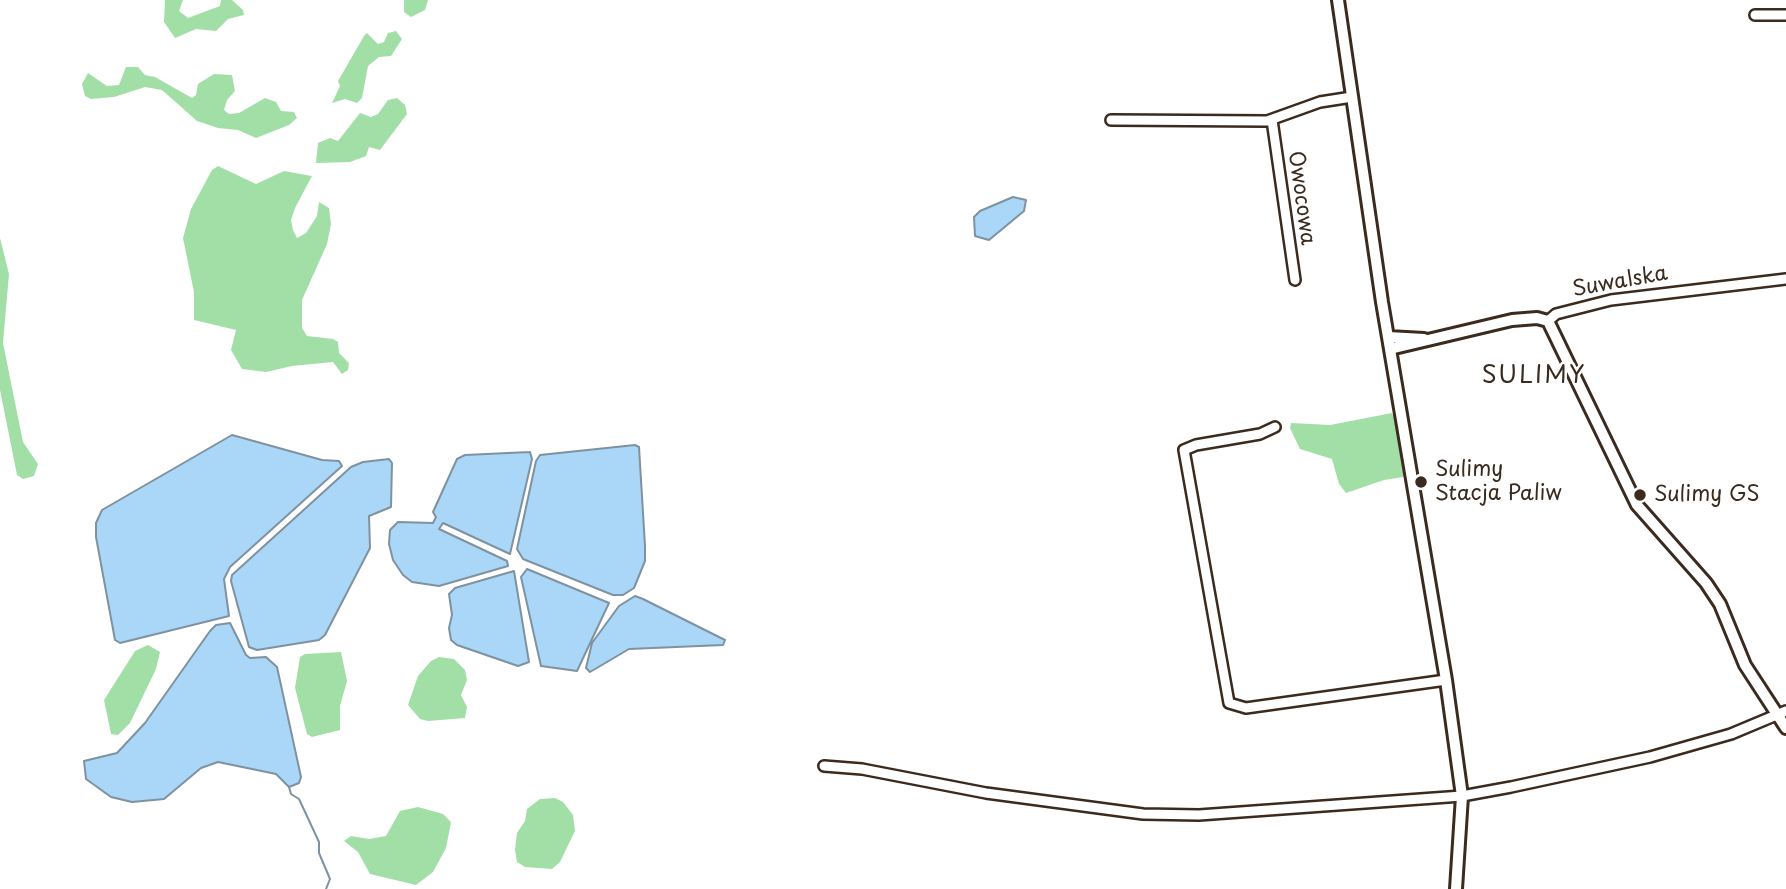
<!DOCTYPE html>
<html>
<head>
<meta charset="utf-8">
<style>
  body { margin:0 }
  canvas { display:block; background:#fff }
</style>
</head>
<body>
<canvas width="1786" height="889"></canvas>
<script>
const g = document.querySelector('canvas').getContext('2d');
g.lineJoin = 'round';
function fill(path, color) { g.fillStyle = color; g.fill(path, 'evenodd'); }
const toPath = rows => new Path2D(rows.map(r => 'M' + r).join(''));
function stroke(path, color, width, dash) { g.strokeStyle = color; g.lineWidth = width; g.lineCap = dash ? 'butt' : 'round'; g.setLineDash(dash || []); g.stroke(path); }
function write(font, color, halo, rows, align = 'center') {
  g.font = font + ' "Playpen Sans",sans-serif'; g.lineWidth = 5; g.setLineDash([]); g.textBaseline = 'middle'; g.strokeStyle = halo; g.fillStyle = color; for (const [text, x, y, turn = 0] of rows) {
    g.save(); g.translate(x, y); g.rotate((+turn || 0) * Math.PI / 180); g.textAlign = isNaN(turn) ? turn : align; if (halo) g.strokeText(text, 0, 0); g.fillText(text, 0, 0); g.restore();
  }
}
fill(toPath([
  [165,0,183,0,179,11,188,18,220,6,221,0,232,0,243,10,244,15,228,19,216,31,196,29,175,38,164,22],
  [404,0,428,0,425,10,411,17,404,12],
  [396,31,402,39,391,56,379,57,368,66,362,98,357,103,345,99,332,103,340,86,338,81,364,36,367,33,378,44,384,42,388,33],
  [126,67,138,67,145,75,155,77,192,98,196,95,198,84,214,74,232,75,235,91,227,100,224,110,229,114,239,113,265,98,276,102,281,111,294,112,297,118,289,125,256,138,238,130,218,128,197,121,162,90,145,87,114,97,91,99,85,96,82,84,88,73,107,86,119,85],
  [397,98,405,105,407,114,380,150,369,147,366,156,350,162,316,163,318,143,330,138,338,141,360,113,371,117,378,114,388,100],
  [218,166,256,184,284,171,312,176,295,208,291,220,293,230,297,238,306,233,317,216,319,202,329,208,331,224,327,244,302,300,302,328,307,336,333,339,338,342,339,353,349,363,348,370,342,374,333,362,292,366,266,372,242,369,231,350,236,330,194,320,194,292,183,238,191,209,212,170],
  [0,238,9,274,3,343,23,442,38,464,34,476,23,479,17,475,0,390],
  [1392,413,1398,427,1406,472,1403,477,1384,480,1346,493,1339,484,1332,459,1300,449,1290,428,1291,423,1330,425],
  [148,645,160,652,156,669,130,723,118,735,111,734,104,700,135,651],
  [341,652,347,681,340,706,340,730,312,737,307,734,295,688,300,657,305,654],
  [439,657,454,659,465,670,467,680,461,695,467,707,465,718,428,721,420,719,408,705,418,676,431,661],
  [555,798,563,802,573,815,575,831,560,862,552,869,525,867,517,862,515,850,517,833,525,821,527,809,540,799],
  [418,807,443,814,451,822,446,848,433,872,416,885,370,874,358,852,344,841,351,836,369,839,386,836,400,811]
]), '#a1dfa7');
const water = toPath([
  [1013,197,1026,200,1024,211,989,240,975,236,974,217,980,211,1013,197],
  [232,435,322,460,339,461,342,466,230,567,224,579,229,616,120,643,115,640,96,537,96,523,102,510,232,435],
  [635,445,639,447,645,546,645,561,634,588,623,595,613,595,523,559,517,549,536,461,540,455,635,445],
  [530,452,532,459,510,554,443,523,439,529,507,561,508,566,439,586,412,582,403,575,393,560,389,544,390,530,398,522,433,523,436,517,433,512,457,459,465,455,530,452],
  [389,459,392,463,391,507,369,516,370,548,325,635,319,640,257,650,249,647,231,581,232,575,351,467,363,462,389,459],
  [527,569,609,603,577,671,541,666,521,577,527,569],
  [514,571,529,662,518,666,457,645,451,640,449,628,452,615,449,594,455,588,514,571],
  [635,596,643,599,725,640,723,645,629,649,590,672,586,668,592,643,619,606,635,596],
  [230,623,246,655,250,658,266,657,277,667,301,777,299,783,289,787,276,774,218,762,201,768,164,799,132,802,111,797,86,779,84,761,117,753,145,723,210,631,216,625,230,623]
]);
fill(water, '#aad7f7');
stroke(water, '#7e92a0', 2);
stroke(toPath([
  [289,787,291,794,299,799,319,842,319,853,330,879,326,889]
]), '#7e92a0', 2);
const minor = toPath([
  [1755,15,1786,15],
  [1111,120,1267,121,1320,102,1352,97],
  [1272,120,1295,280],
  [1548,321,1556,314,1611,300,1786,279],
  [1275,427,1260,434,1196,445,1184,450,1229,703,1246,708,1446,680],
  [824,766,862,769,986,793,1143,814,1199,815,1462,796,1511,787,1650,757,1731,734,1786,711]
]);
const tertiary = toPath([
  [1338,0,1382,302,1446,680,1462,796,1456,889],
  [1388,337,1424,339],
  [1390,349,1512,320,1537,318,1548,321,1637,505,1706,583,1720,604,1745,665,1786,728]
]);
stroke(minor, '#3b2a1e', 14);
stroke(tertiary, '#3b2a1e', 16);
stroke(minor, '#fff', 9);
stroke(tertiary, '#fff', 10);
for (const [x, y, r, color] of [
  [1421,482,7,"#3b2a1e"],
  [1640,495,7,"#3b2a1e"]
]) { const dot = new Path2D(); dot.arc(x, y, r, 0, 2 * Math.PI); g.fillStyle = color; g.fill(dot); stroke(dot, '#fff', 2.5); }
write('21px', '#3b2a1e', '#fff', [
  ["Owocowa",1301,198,82],
  ["Suwalska",1620,282,-10]
]);
write('21px', '#3b2a1e', '#fff', [
  ["Sulimy",1435,470],
  ["Stacja Paliw",1435,494],
  ["Sulimy GS",1654,495]
], 'left');
g.letterSpacing = '2px';
write('24px', '#3b2a1e', '#fff', [
  ["SULIMY",1534,376]
]);
g.letterSpacing = '0px';
</script>
</body>
</html>
